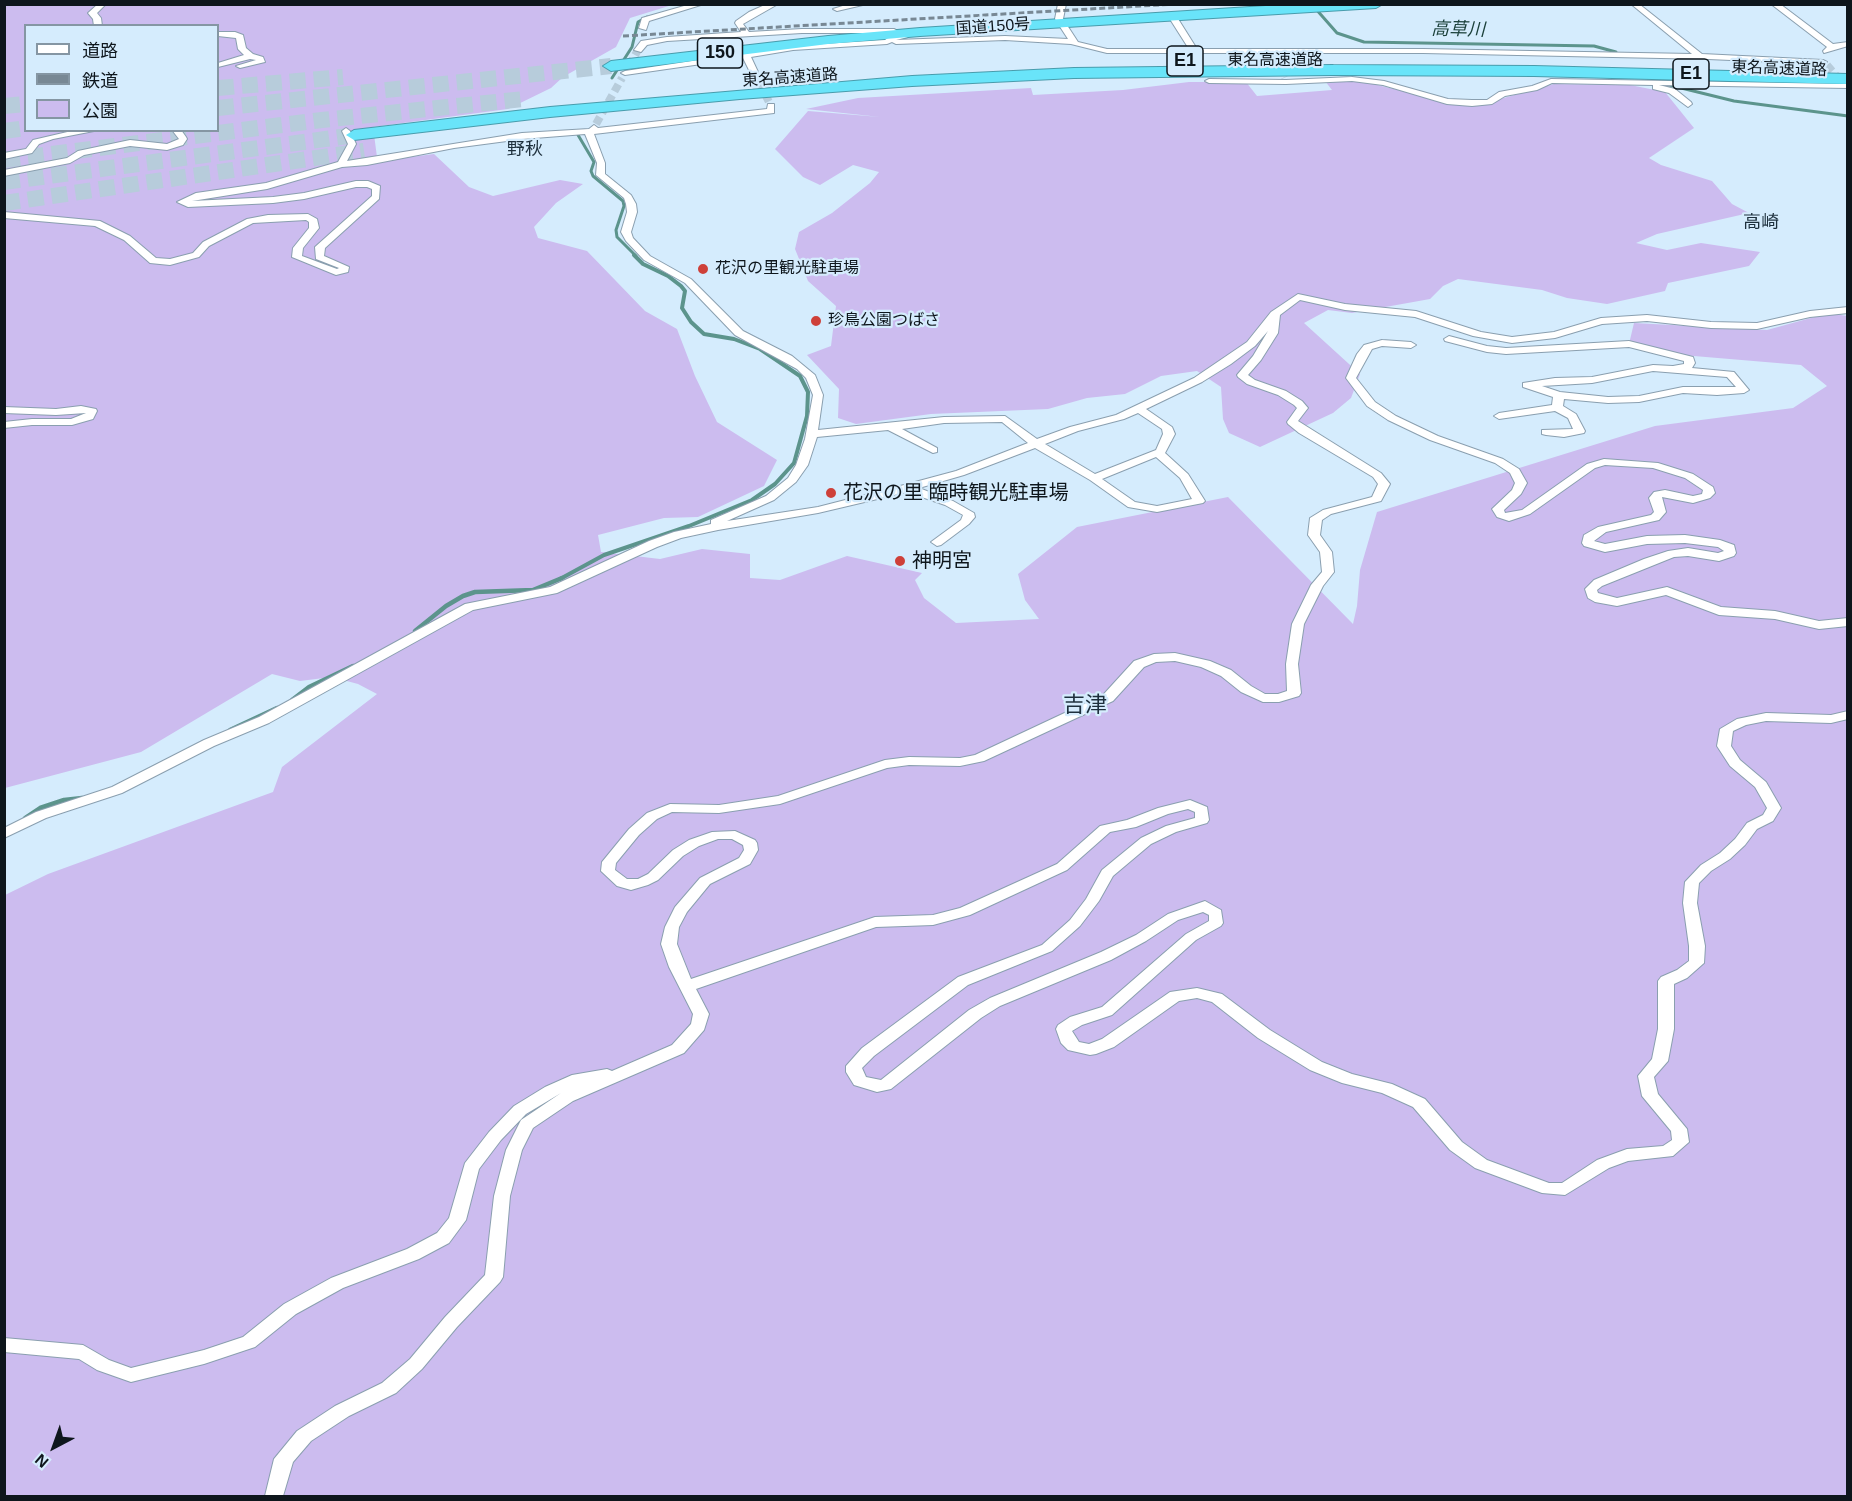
<!DOCTYPE html>
<html>
<head>
<meta charset="utf-8">
<style>
  body { margin:0 }
  #map { position:relative; width:1852px; height:1501px; overflow:hidden; background:#d5ecfd; font-family:Helvetica,"Noto Sans JP",sans-serif }
  canvas { display:block }
  .frame { position:absolute; inset:0; border:6px solid #0e161c; pointer-events:none }
  .legend { position:absolute; left:24px; top:24px; width:195px; height:108px; box-sizing:border-box; background:#d5ecfd; border:2px solid #8596a3; margin:0; padding:8px 10px; list-style:none; font-size:18px; color:#0e161c }
  .legend li { display:flex; align-items:center; gap:12px; height:30px }
  .legend b { width:30px; border:2px solid #8596a3 }
  .north { position:absolute; left:24px; top:1417px; width:60px; height:60px; -webkit-text-stroke:4px #d5ecfd; paint-order:stroke; rotate:221deg; font-size:16px; font-weight:700; line-height:24px; text-align:center; color:#0e161c }
  .north::after { content:''; display:block; margin:auto; width:21px; height:27px; background:#0e161c; clip-path:polygon(50% 0,100% 100%,50% 72%,0 100%) }
</style>
</head>
<body>
<div id="map">
<canvas width="1852" height="1501"></canvas>
<div class="frame"></div>
<ul class="legend">
<li><b style="height:8px;background:#fff"></b>道路</li>
<li><b style="height:8px;background:#788894"></b>鉄道</li>
<li><b style="height:16px;background:#ccbcef"></b>公園</li>
</ul>
<div class="north">N</div>
</div>
<script>
const g = document.querySelector('canvas').getContext('2d');
g.lineJoin = 'round';
function fill(path, color) { g.fillStyle = color; g.fill(path, 'evenodd'); }
const toPath = rows => new Path2D(rows.map(r => 'M' + r).join(''));
function stroke(path, color, width, dash) { g.strokeStyle = color; g.lineWidth = width; g.lineCap = dash ? 'butt' : 'round'; g.setLineDash(dash || []); g.stroke(path); }
function write(font, color, halo, rows, align = 'center') {
  g.font = font + ' Helvetica,"Noto Sans JP",sans-serif'; g.lineWidth = 4.5; g.setLineDash([]); g.textBaseline = 'middle'; g.strokeStyle = halo; g.fillStyle = color; for (const [text, x, y, turn = 0] of rows) {
    g.save(); g.translate(x, y); g.rotate((+turn || 0) * Math.PI / 180); g.textAlign = isNaN(turn) ? turn : align; if (halo) g.strokeText(text, 0, 0); g.fillText(text, 0, 0); g.restore();
  }
}
fill(toPath([
  [5,5,672,5,630,18,616,47,563,77,551,88,508,109,373,127,377,157,349,165,434,154,469,187,493,196,560,180,583,184,556,203,534,227,538,238,587,251,645,311,677,329,695,376,717,422,777,460,764,486,698,517,664,518,598,535,601,552,660,559,702,549,750,554,750,578,780,580,847,556,922,573,915,580,924,598,956,623,1039,619,1025,600,1018,574,1077,527,1228,497,1353,624,1357,606,1360,570,1377,512,1655,426,1793,408,1827,386,1801,365,1682,355,1629,344,1634,323,1767,330,1829,313,1847,316,1847,1496,5,1496,5,895,48,874,273,792,282,767,377,694,358,684,332,677,300,681,272,674,141,752,5,788],
  [26,26,218,26,218,130,26,130],
  [1325,81,1361,81,1439,100,1475,106,1554,84,1630,85,1665,92,1694,128,1649,158,1661,165,1712,181,1732,204,1749,213,1657,234,1636,243,1667,250,1701,243,1760,252,1749,266,1668,283,1665,291,1607,304,1567,298,1542,290,1458,279,1443,286,1430,299,1352,313,1328,310,1304,323,1360,374,1351,398,1333,413,1260,447,1229,433,1223,419,1221,387,1197,371,1161,376,1125,394,1087,398,1048,409,931,414,856,424,838,418,839,389,807,355,831,346,836,306,808,281,795,249,799,232,832,213,870,183,879,172,853,165,820,185,803,177,775,149,808,111,880,117,806,109,858,98,1031,88,1033,95,1123,90,1189,82,1246,82,1257,96,1332,90]
]), '#ccbcef');
stroke(toPath([
  [1315,8,1337,33,1364,42,1594,46,1616,52],
  [612,78,632,47,638,22,647,17],
  [1665,84,1734,101,1848,116],
  [578,135,594,162,591,171,593,176,623,201,624,206,616,230,617,237,636,256]
]), '#5c948c', 3);
stroke(toPath([
  [560,579,604,555,689,526,752,500,775,484,794,463,807,416,808,392,800,376,760,349,734,339,704,334,691,322,682,308,685,291,681,286,668,276,643,264,634,255]
]), '#5c948c', 4);
stroke(toPath([
  [415,631,446,606,463,596,475,592,533,590,562,578],
  [292,700,309,687,353,666],
  [230,730,277,708],
  [25,818,40,808,64,800,82,798]
]), '#5c948c', 4.5);
stroke(toPath([
  [1273,55,1284,78],
  [1827,65,1843,84],
  [629,66,638,50],
  [754,72,771,106],
  [596,124,622,78]
]), '#b7ccdb', 8, [8, 4.5]);
stroke(toPath([
  [218,88,343,77],
  [4,106,26,104],
  [218,108,611,66],
  [4,131,26,128],
  [4,160,322,120,524,99],
  [4,182,348,136],
  [4,203,364,151]
]), '#b7ccdb', 16, [16, 8]);
const street = toPath([
  [98,4,106,4,97,13,101,18,102,26,94,26,93,19,88,13,98,4],
  [691,4,704,4,649,21,646,30,639,28,642,18,691,4],
  [767,4,778,4,743,24,749,32,802,29,894,29,898,31,894,33,802,33,667,41,647,45,641,52,634,50,641,41,667,37,741,32,735,23,736,21,749,12,767,4],
  [849,4,867,4,837,11,833,9,849,4],
  [1058,4,1066,4,1063,19,1078,42,1107,49,1189,49,1168,16,1172,14,1175,14,1197,49,1423,49,1692,54,1631,4,1639,4,1702,54,1823,60,1827,62,1823,64,1708,59,1423,53,1107,53,1071,44,1005,40,896,44,892,42,887,44,793,50,751,57,758,72,754,74,750,72,743,58,625,75,621,73,625,71,793,46,885,40,892,35,905,33,909,35,908,37,896,40,1005,36,1068,39,1055,19,1058,4],
  [1771,4,1780,4,1833,44,1848,42,1848,46,1824,53,1823,51,1827,47,1771,4],
  [218,32,235,32,243,35,246,48,253,54,263,57,265,62,240,68,236,66,256,60,250,59,218,67,218,63,244,55,238,49,236,38,218,36,218,32],
  [1352,77,1384,81,1448,99,1472,100,1487,100,1499,92,1532,86,1551,79,1845,84,1848,84,1848,88,1659,85,1675,89,1691,102,1692,104,1688,107,1669,93,1653,89,1653,85,1552,83,1537,90,1505,96,1492,104,1472,106,1447,104,1383,85,1352,81,1286,84,1209,83,1205,81,1209,79,1286,80,1352,77],
  [768,104,774,104,774,113,594,134,605,163,605,174,631,195,636,204,637,212,631,232,633,238,650,256,691,279,743,331,792,356,815,375,823,395,818,430,944,417,1005,416,1037,439,1070,427,1116,415,1194,378,1247,342,1271,312,1298,294,1345,304,1416,311,1481,332,1512,337,1554,332,1601,318,1647,315,1711,322,1757,323,1810,311,1848,307,1848,313,1810,317,1757,329,1711,328,1647,321,1602,324,1555,338,1512,343,1473,336,1415,317,1345,310,1300,300,1280,315,1278,333,1261,360,1248,375,1255,380,1286,391,1302,401,1308,408,1298,421,1381,473,1390,484,1381,501,1331,514,1322,520,1320,535,1332,552,1334,572,1323,586,1304,624,1298,664,1301,693,1299,696,1279,702,1263,702,1241,692,1221,676,1201,667,1175,661,1156,662,1144,667,1113,701,984,761,960,766,909,765,887,768,780,804,719,813,672,812,657,819,639,835,616,863,615,870,627,879,638,879,648,874,673,850,689,840,712,832,735,831,755,840,757,843,758,850,750,864,710,884,687,912,679,927,677,944,691,979,875,917,933,915,960,908,1057,864,1100,826,1127,820,1158,808,1190,800,1207,807,1209,820,1207,823,1176,832,1151,844,1113,876,1099,901,1080,926,1052,951,968,985,874,1056,862,1068,866,1077,881,1080,969,1010,990,998,1101,952,1136,935,1168,914,1205,901,1221,910,1223,923,1221,926,1196,940,1112,1015,1082,1025,1072,1031,1079,1042,1089,1044,1102,1039,1170,992,1197,988,1222,994,1270,1030,1322,1062,1352,1074,1392,1084,1425,1099,1462,1142,1487,1160,1549,1183,1562,1183,1597,1160,1627,1149,1663,1146,1672,1140,1671,1131,1642,1096,1638,1076,1652,1059,1658,1029,1658,981,1661,977,1677,970,1689,961,1689,946,1683,903,1685,882,1701,865,1720,853,1735,839,1747,823,1763,815,1767,808,1755,787,1730,766,1717,746,1720,729,1737,719,1766,713,1831,715,1848,711,1848,719,1831,723,1766,721,1746,725,1733,731,1731,746,1740,760,1766,782,1781,808,1773,821,1757,829,1745,845,1730,859,1711,871,1699,883,1697,903,1705,946,1704,963,1687,978,1674,984,1674,1029,1668,1061,1654,1077,1658,1094,1687,1129,1689,1142,1673,1156,1628,1161,1609,1168,1565,1195,1542,1193,1475,1168,1450,1150,1413,1107,1382,1093,1342,1083,1310,1070,1258,1038,1212,1002,1197,998,1179,1001,1114,1047,1096,1054,1090,1055,1068,1050,1061,1043,1056,1029,1058,1025,1070,1017,1102,1007,1186,934,1209,921,1209,915,1203,912,1178,920,1146,941,1111,960,1000,1006,981,1018,891,1089,877,1092,854,1085,846,1072,846,1066,862,1048,958,977,1042,945,1070,920,1086,899,1102,870,1141,838,1166,826,1195,818,1195,812,1188,809,1168,814,1136,827,1110,832,1067,870,970,915,933,925,876,927,696,989,709,1014,704,1030,684,1053,573,1101,533,1128,522,1150,510,1196,503,1277,500,1282,457,1327,422,1369,396,1393,349,1416,311,1441,293,1462,283,1496,265,1496,274,1459,297,1431,335,1406,382,1383,410,1359,445,1317,485,1275,494,1196,506,1150,521,1120,561,1093,526,1114,501,1140,479,1169,466,1220,449,1243,419,1259,343,1288,296,1314,255,1347,204,1364,131,1382,97,1370,79,1359,4,1352,4,1338,83,1345,109,1360,131,1368,204,1350,243,1337,284,1304,331,1278,407,1249,437,1233,449,1218,465,1163,489,1132,514,1106,545,1087,572,1075,607,1069,612,1071,672,1045,691,1024,693,1014,669,967,661,944,665,927,675,907,700,878,739,858,744,850,743,845,732,839,718,839,699,846,683,856,658,880,648,885,631,890,617,886,601,871,602,862,629,829,647,813,670,804,719,805,778,796,885,760,909,757,960,758,975,755,1103,695,1134,661,1154,654,1175,653,1210,661,1231,670,1251,686,1265,694,1278,694,1287,691,1286,664,1292,624,1311,585,1322,572,1320,552,1308,535,1310,518,1323,510,1372,497,1378,484,1373,477,1299,433,1288,424,1287,422,1297,408,1294,405,1278,395,1247,384,1238,377,1237,375,1253,356,1268,331,1255,346,1231,364,1202,382,1146,409,1172,427,1175,434,1165,453,1188,474,1205,501,1203,503,1157,512,1128,507,1090,480,1035,448,964,475,919,488,953,501,974,513,975,517,969,524,941,545,937,546,931,542,961,520,963,515,945,505,907,492,818,513,718,530,681,538,657,547,557,593,473,610,269,723,214,746,122,793,46,818,4,838,4,828,36,812,112,787,204,740,259,717,465,604,550,587,649,541,674,532,711,524,711,520,766,496,788,478,796,465,805,439,813,395,806,378,797,369,735,335,685,283,644,260,626,241,621,232,627,212,626,204,624,198,596,175,597,163,585,134,522,139,454,148,367,165,342,167,267,189,192,201,273,197,304,193,356,181,368,181,380,186,379,199,325,248,324,256,349,267,348,272,336,275,292,257,293,248,309,228,309,222,306,220,253,223,209,246,199,257,170,265,150,263,124,240,95,226,4,218,4,212,100,221,130,236,156,258,170,259,193,253,203,242,247,219,268,215,308,214,317,219,319,228,303,248,302,256,337,269,339,268,316,259,315,247,372,196,372,189,367,187,356,187,304,199,273,203,188,207,177,202,196,193,266,183,338,162,348,144,342,131,346,128,350,131,356,144,347,161,522,133,589,129,594,125,598,128,767,109,768,104],
  [1138,413,1162,429,1163,434,1156,450,1095,474,1045,444,1078,431,1124,419,1138,413],
  [1002,422,1028,443,956,471,904,485,818,507,727,521,774,500,796,482,808,465,817,437,888,430,933,453,937,452,937,448,902,429,944,423,1002,422],
  [1156,457,1180,478,1192,499,1157,506,1135,502,1102,479,1156,457],
  [76,130,99,130,53,139,39,144,32,153,4,159,4,153,26,149,33,140,76,130],
  [172,130,181,130,186,137,187,139,183,145,167,150,130,146,84,155,70,163,4,176,4,170,67,158,78,151,130,140,167,144,179,139,172,130],
  [1449,336,1487,346,1506,348,1629,341,1693,357,1695,363,1692,368,1734,372,1749,390,1744,393,1717,395,1683,393,1639,402,1608,403,1564,399,1563,406,1576,414,1585,431,1584,433,1564,437,1546,435,1542,434,1542,430,1573,429,1568,418,1555,411,1499,419,1494,416,1499,413,1552,405,1553,397,1523,387,1523,383,1555,378,1592,377,1653,365,1673,366,1684,364,1684,361,1629,347,1506,354,1487,352,1445,341,1444,339,1449,336],
  [1653,371,1727,377,1736,387,1683,387,1639,396,1608,397,1560,392,1542,386,1592,383,1653,371],
  [1382,340,1411,342,1416,345,1411,348,1382,346,1372,349,1356,378,1375,402,1396,416,1438,436,1503,459,1519,469,1527,483,1521,494,1504,510,1505,513,1522,510,1587,464,1604,459,1658,463,1693,474,1713,487,1715,493,1710,498,1693,503,1662,497,1666,512,1659,520,1606,532,1594,541,1605,544,1647,536,1685,535,1720,540,1734,545,1736,553,1734,556,1719,561,1688,556,1674,557,1602,586,1597,590,1598,593,1617,598,1667,587,1721,607,1775,611,1819,621,1848,618,1848,626,1819,629,1775,619,1719,615,1666,595,1617,606,1595,602,1588,598,1585,589,1594,580,1644,559,1668,551,1688,548,1718,553,1724,551,1718,547,1685,543,1647,544,1605,552,1584,546,1582,543,1584,535,1598,527,1651,515,1654,512,1649,498,1654,492,1665,490,1693,496,1702,494,1703,490,1685,478,1653,468,1605,465,1595,468,1530,514,1509,521,1497,517,1492,509,1512,490,1515,483,1510,473,1495,463,1430,440,1388,420,1367,406,1346,378,1357,354,1364,345,1382,340],
  [81,406,96,409,97,411,93,419,72,425,32,425,4,428,4,422,32,419,71,419,86,413,56,415,4,413,4,407,56,409,81,406]
]);
const highway = toPath([
  [1297,4,1383,4,1376,8,920,36,828,44,611,71,603,66,611,61,828,36,920,28,1297,4],
  [1333,65,1534,66,1848,74,1848,84,1534,76,1333,75,1074,78,912,86,740,99,550,117,354,140,346,135,354,130,550,107,912,76,1074,68,1333,65]
]);
stroke(street, '#8a9faf', 2);
stroke(highway, '#499cac', 2);
fill(street, '#fff');
fill(highway, '#69e4f9');
stroke(toPath([
  [623,36,1176,4]
]), '#788894', 3, [6, 3]);
for (const [x, y, r, color] of [
  [703,269,6,"#ce4039"],
  [816,321,6,"#ce4039"],
  [831,493,6,"#ce4039"],
  [900,561,6,"#ce4039"]
]) { const dot = new Path2D(); dot.arc(x, y, r, 0, 2 * Math.PI); g.fillStyle = color; g.fill(dot); stroke(dot, '#d5ecfd', 2); }
write('16px', '#0e161c', '#d5ecfd', [
  ["国道150号",993,27,-4],
  ["東名高速道路",1275,61],
  ["東名高速道路",1779,69,2],
  ["東名高速道路",790,78,-4]
]);
write('16px', '#0e161c', '#d5ecfd', [
  ["花沢の里観光駐車場",715,269],
  ["珍鳥公園つばさ",828,321]
], 'left');
write('italic 18px', '#1c413b', '#d5ecfd', [
  ["高草川",1458,30,1]
]);
for (const [x, y, w] of [
  [720,53,45],
  [1185,61,36],
  [1691,74,36]
]) { const box = new Path2D(); box.roundRect(x - w / 2, y - 15, w, 30, 4.5); g.fillStyle = '#d5ecfd'; g.fill(box); stroke(box, '#0e161c', 1.5); }
write('bold 18px', '#0e161c', null, [
  ["150",720,53],
  ["E1",1185,61],
  ["E1",1691,74]
]);
write('18px', '#1e303d', '#d5ecfd', [
  ["野秋",525,150],
  ["高崎",1761,223]
]);
write('20px', '#0e161c', '#d5ecfd', [
  ["花沢の里 臨時観光駐車場",843,493],
  ["神明宮",912,561]
], 'left');
write('22px', '#1e303d', '#d5ecfd', [
  ["吉津",1085,706]
]);
</script>
</body>
</html>
